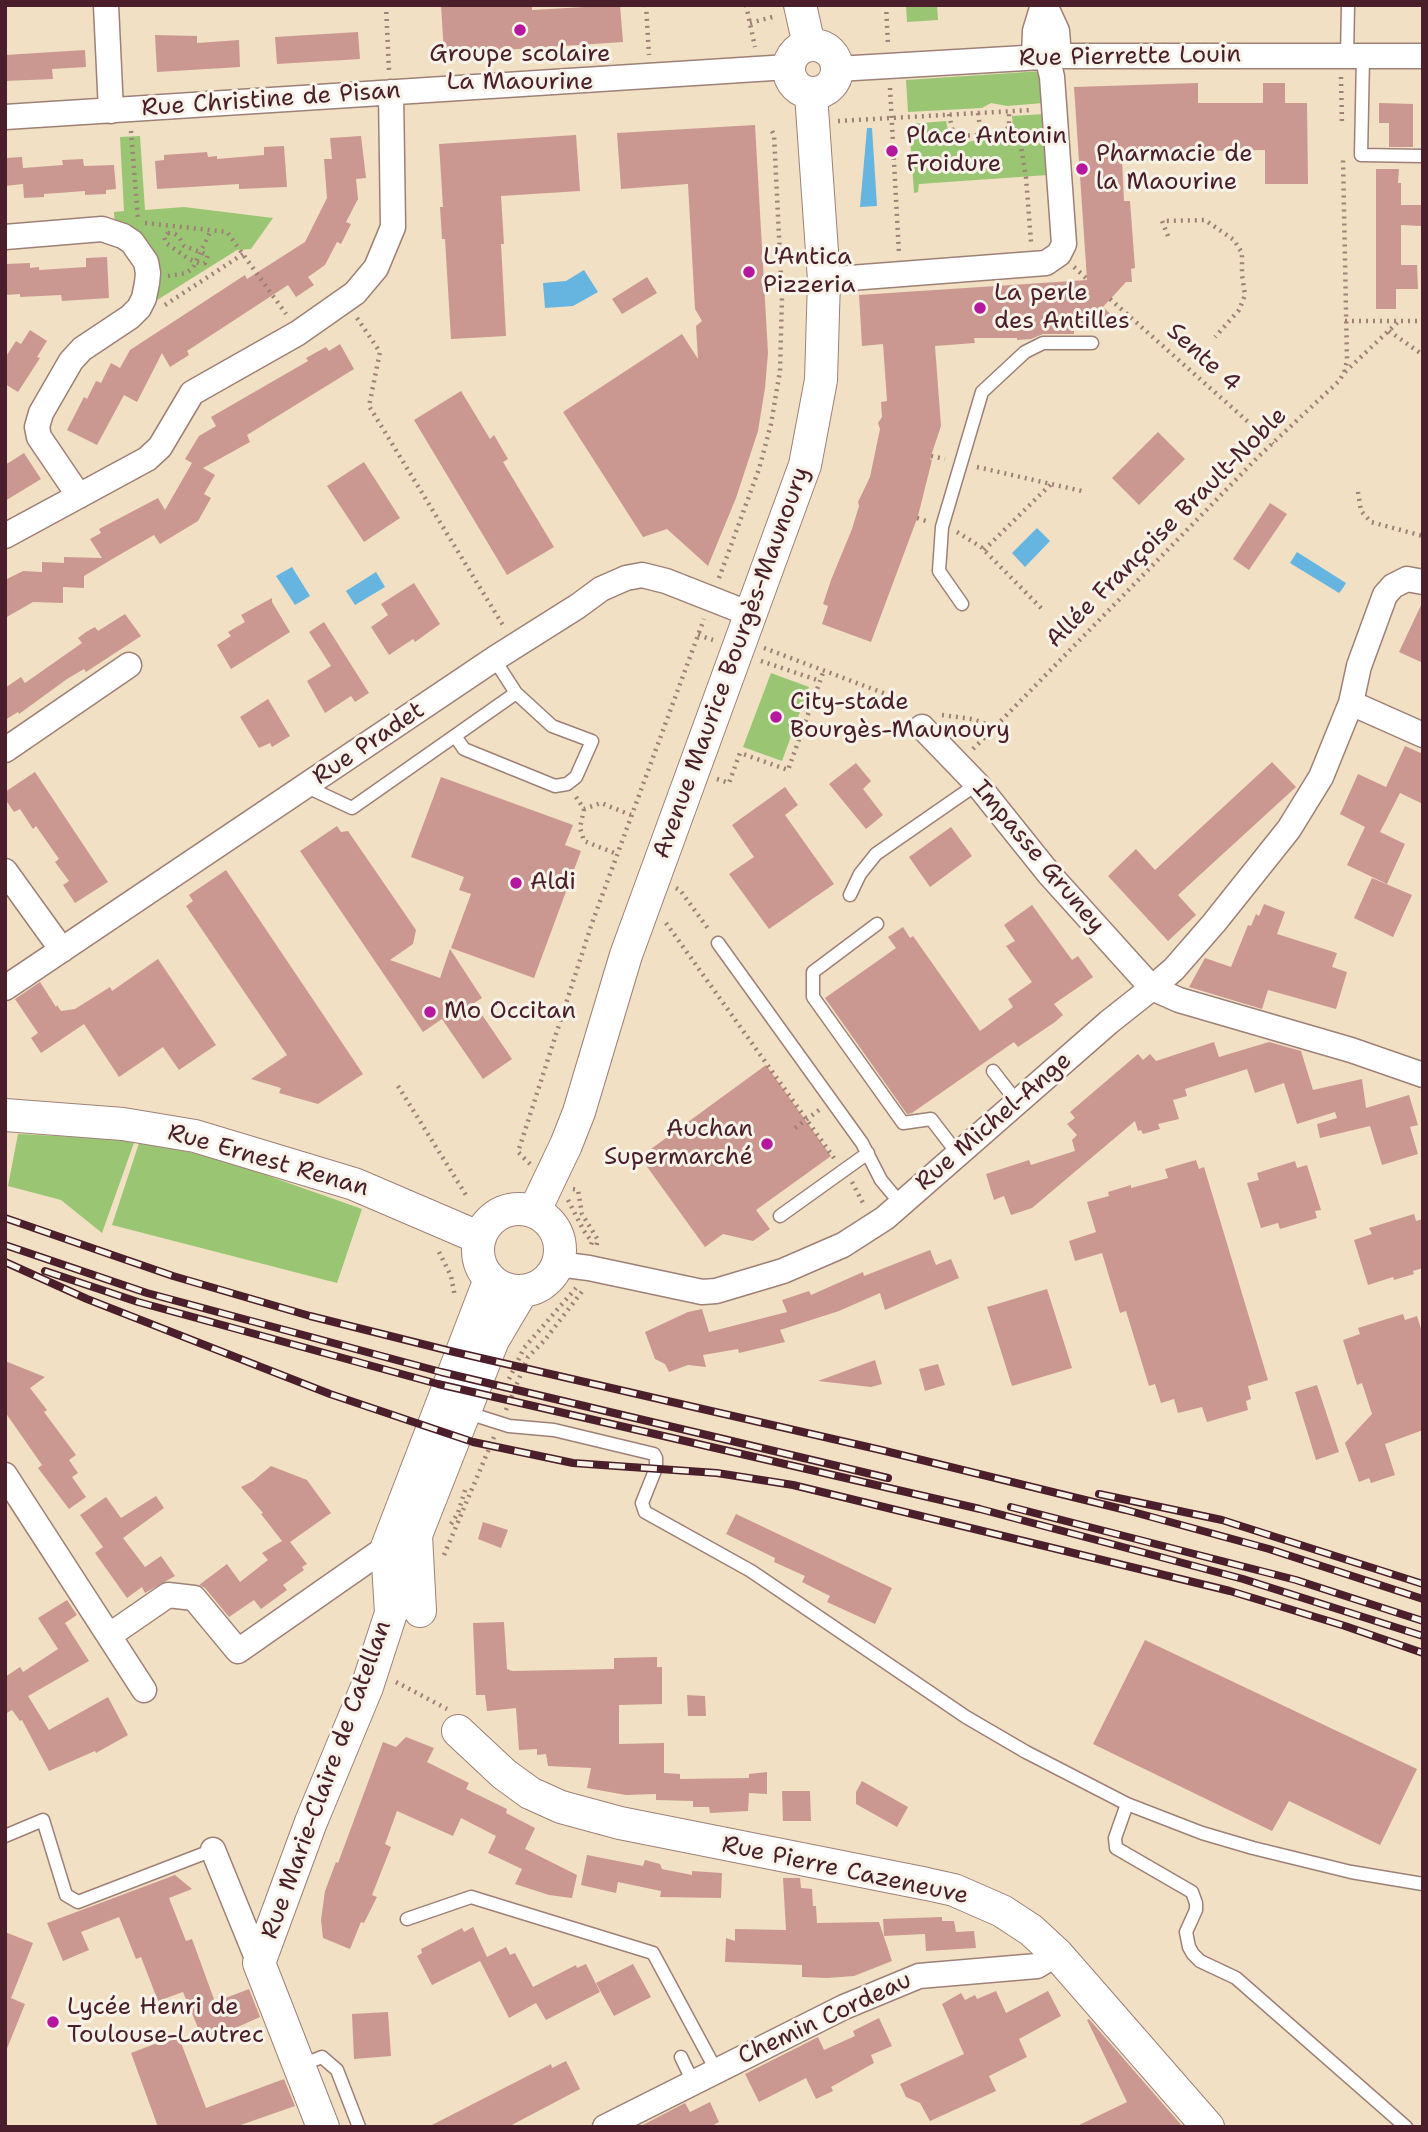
<!DOCTYPE html>
<html>
<head>
<meta charset="utf-8">
<style>
  body { margin:0 }
  #map { position:relative; width:1428px; height:2132px; overflow:hidden; background:#f1e0c3; font-family:"Shantell Sans",sans-serif }
  canvas { display:block }
  .frame { position:absolute; inset:0; border:7px solid #4a1f2b; pointer-events:none }
</style>
</head>
<body>
<div id="map">
<canvas width="1428" height="2132"></canvas>
<div class="frame"></div>
</div>
<script>
const g = document.querySelector('canvas').getContext('2d');
g.lineJoin = 'round';
function fill(path, color) { g.fillStyle = color; g.fill(path, 'evenodd'); }
const toPath = rows => new Path2D(rows.map(r => 'M' + r).join(''));
function stroke(path, color, width, dash) { g.strokeStyle = color; g.lineWidth = width; g.lineCap = dash ? 'butt' : 'round'; g.setLineDash(dash || []); g.stroke(path); }
function write(font, color, halo, rows, align = 'center') {
  g.font = font + ' "Shantell Sans",sans-serif'; g.lineWidth = 6; g.setLineDash([]); g.textBaseline = 'middle'; g.strokeStyle = halo; g.fillStyle = color; for (const [text, x, y, turn = 0] of rows) {
    g.save(); g.translate(x, y); g.rotate((+turn || 0) * Math.PI / 180); g.textAlign = isNaN(turn) ? turn : align; if (halo) g.strokeText(text, 0, 0); g.fillText(text, 0, 0); g.restore();
  }
}
fill(toPath([
  [906,5,937,5,938,20,907,22],
  [1042,71,1043,103,1007,106,991,103,982,108,908,112,906,80],
  [1044,114,1048,175,919,184,918,192,914,193,909,124,946,121,949,135,955,141,964,143,985,138,1014,139,1012,116],
  [140,136,145,210,184,207,273,218,251,249,237,250,154,302,115,228,114,212,124,211,120,137],
  [771,673,809,687,782,761,743,747],
  [18,1134,135,1140,102,1233,61,1200,8,1186],
  [140,1140,229,1162,362,1209,337,1283,112,1225]
]), '#9ac674');
fill(toPath([
  [867,128,872,128,877,206,860,207],
  [584,270,598,292,573,306,545,308,543,283,566,281],
  [1037,528,1050,541,1025,567,1012,553],
  [1297,552,1346,583,1343,588,1339,593,1290,563],
  [292,567,310,596,295,605,276,576],
  [376,572,385,587,355,605,346,591]
]), '#65b5e0');
fill(toPath([
  [441,5,532,5,532,10,620,5,623,42,444,54],
  [358,32,360,59,277,64,275,37],
  [155,35,197,36,197,43,239,40,240,67,157,72],
  [85,50,86,67,52,69,53,79,5,81,5,55],
  [1198,83,1198,103,1263,103,1263,83,1285,83,1285,103,1307,103,1308,184,1265,184,1265,150,1124,152,1125,160,1122,160,1124,201,1130,201,1135,268,1131,269,1132,282,1126,282,1103,307,1114,317,1106,326,1074,329,1074,334,1043,334,1031,339,1017,340,1017,338,974,338,975,343,935,346,941,426,930,459,932,460,918,516,871,642,822,624,828,606,823,604,831,580,852,529,859,506,858,502,870,477,880,429,878,423,882,417,881,402,887,401,883,344,862,346,859,295,1087,280,1074,87],
  [1379,103,1413,104,1413,147,1389,147,1389,123,1379,123],
  [755,125,768,353,765,388,758,431,736,498,708,566,667,529,643,537,563,412,682,334,698,359,696,326,702,321,695,309,688,184,621,189,617,133],
  [576,135,580,191,501,196,504,244,501,244,506,336,451,339,445,239,442,239,440,207,443,207,439,144],
  [361,136,366,178,356,179,358,199,346,222,351,224,341,244,337,242,325,265,308,277,314,285,296,297,288,285,187,351,189,355,170,367,162,353,137,402,124,395,97,445,67,430,84,397,87,399,96,381,101,383,111,363,120,368,130,350,245,275,247,279,305,242,327,198,324,159,332,159,330,138],
  [284,146,287,187,239,189,239,184,157,189,155,161,164,160,164,155,207,152,208,157,217,156,217,159,264,155,264,147],
  [22,157,23,168,63,165,62,160,83,159,84,166,114,165,116,189,106,190,106,194,85,195,85,191,44,194,44,197,24,198,23,184,5,186,5,158],
  [1376,169,1399,169,1398,183,1401,183,1401,205,1422,205,1421,226,1401,225,1401,265,1417,265,1418,289,1396,289,1396,309,1376,309],
  [107,257,109,298,62,301,61,295,20,297,20,294,5,295,5,264,30,263,30,268,39,267,39,270,86,267,86,258],
  [647,277,657,293,622,314,612,299],
  [30,330,47,341,37,357,40,358,18,392,5,384,5,358,16,341,21,344],
  [340,344,354,369,247,435,250,442,203,468,215,475,204,494,211,498,198,521,160,544,154,535,114,558,84,576,84,588,63,587,63,603,33,602,5,618,5,580,23,571,42,572,42,562,64,563,64,557,102,558,90,539,101,533,99,529,158,498,165,510,192,463,185,459,199,436,216,426,211,417,308,361,306,358,315,353,326,347,329,351],
  [461,391,490,439,494,435,508,459,503,462,554,547,507,575,414,420],
  [1158,432,1185,459,1139,505,1112,478],
  [24,453,41,479,5,501,5,465],
  [364,462,400,518,364,542,327,486],
  [1270,503,1287,514,1249,570,1233,559],
  [414,583,440,624,415,642,413,639,389,655,371,627,388,615,381,604],
  [272,598,272,602,290,632,231,669,217,645,231,636,228,632,245,622,241,615],
  [1423,601,1423,663,1399,652],
  [125,614,141,636,86,672,84,669,67,679,19,714,18,712,5,720,5,688,21,677,25,683,82,643,78,638,86,632,95,627,98,631],
  [324,622,369,693,355,702,351,696,325,713,307,681,331,666,309,632],
  [268,699,290,736,272,747,270,743,259,748,240,717],
  [1405,746,1423,754,1423,804,1400,793,1380,832,1405,844,1387,884,1347,865,1365,827,1340,814,1358,774,1386,787],
  [1272,762,1296,787,1178,895,1196,915,1168,941,1108,876,1136,849,1155,870],
  [856,763,871,781,863,789,883,815,866,829,829,784],
  [35,772,108,882,75,903,63,885,69,881,55,862,59,859,36,826,33,829,20,809,14,812,5,799,5,792],
  [441,777,573,825,565,845,581,851,534,978,451,948,471,894,459,890,464,877,411,857],
  [785,787,798,805,785,815,834,884,769,929,729,874,754,857,732,825],
  [337,826,341,832,348,831,416,930,413,944,390,960,440,978,450,949,482,998,474,1003,512,1059,483,1079,442,1019,423,1032,300,851],
  [951,827,972,856,930,887,909,857],
  [226,870,363,1074,318,1104,279,1093,281,1088,251,1079,287,1055,186,906,193,901,189,895],
  [1372,878,1412,895,1393,937,1354,918],
  [1264,904,1285,912,1277,934,1337,953,1332,967,1347,972,1336,1009,1268,990,1262,1009,1189,987,1205,958,1231,967,1248,925,1251,926,1256,914,1259,916],
  [1032,905,1072,960,1078,956,1093,977,1054,1004,1063,1015,1055,1022,1018,1047,1014,1042,912,1113,907,1114,825,998,896,948,888,937,903,927,910,938,913,936,980,1031,1013,1007,1008,999,1032,982,1006,946,1015,941,1004,925],
  [158,959,216,1045,179,1070,163,1047,119,1077,84,1024,41,1053,31,1038,38,1033,15,999,40,982,56,1007,57,1005,61,1011,75,1009,110,987,112,991],
  [1214,1042,1219,1057,1269,1042,1301,1051,1313,1090,1362,1079,1366,1108,1409,1095,1418,1125,1410,1127,1418,1154,1382,1165,1370,1126,1320,1138,1317,1124,1337,1118,1335,1112,1297,1124,1284,1083,1255,1093,1247,1069,1185,1089,1187,1096,1173,1100,1179,1119,1158,1124,1160,1129,1143,1134,1141,1130,1138,1131,1135,1121,1032,1208,1011,1215,1004,1196,994,1200,986,1174,1029,1160,1031,1165,1075,1151,1072,1140,1077,1135,1067,1124,1075,1118,1070,1112,1138,1054,1143,1060,1150,1054,1156,1061],
  [766,1065,831,1156,756,1210,770,1229,753,1241,723,1234,705,1247,640,1157],
  [1196,1160,1199,1169,1204,1167,1268,1380,1248,1386,1251,1399,1246,1401,1248,1410,1207,1422,1202,1407,1178,1413,1174,1399,1161,1403,1155,1384,1149,1386,1126,1311,1120,1313,1102,1253,1075,1261,1069,1241,1096,1232,1087,1202,1109,1196,1108,1192,1131,1185,1131,1188,1168,1178,1165,1169],
  [1295,1161,1297,1168,1307,1165,1321,1210,1315,1211,1317,1218,1280,1229,1278,1223,1261,1228,1247,1183,1259,1180,1257,1173],
  [1414,1214,1416,1221,1423,1219,1423,1268,1413,1271,1414,1274,1394,1280,1393,1277,1368,1285,1354,1240,1372,1234,1369,1228],
  [930,1250,936,1265,951,1259,959,1278,885,1310,880,1293,839,1311,780,1330,785,1342,739,1353,738,1349,703,1355,706,1367,688,1365,669,1372,665,1364,655,1359,645,1332,688,1312,702,1309,709,1332,787,1312,782,1300,809,1291,811,1295,863,1272,864,1276],
  [1047,1289,1072,1368,1012,1386,987,1307],
  [1403,1314,1405,1320,1417,1316,1423,1335,1423,1430,1385,1444,1395,1475,1371,1483,1369,1478,1359,1482,1345,1443,1372,1414,1362,1383,1357,1385,1343,1340,1360,1334,1358,1328],
  [875,1360,882,1384,871,1387,818,1381],
  [5,1361,45,1377,30,1388,47,1410,44,1412,76,1455,69,1460,78,1473,72,1477,86,1497,69,1509,38,1468,42,1465,5,1412],
  [938,1364,945,1385,925,1391,919,1369],
  [1317,1385,1339,1452,1316,1460,1295,1392],
  [271,1466,307,1480,331,1513,290,1542,307,1564,302,1567,304,1570,283,1585,287,1590,261,1609,254,1600,229,1617,205,1588,199,1585,227,1564,240,1582,268,1560,262,1553,282,1541,261,1514,263,1513,241,1487,253,1481],
  [156,1496,164,1508,123,1538,145,1567,161,1556,175,1576,145,1593,142,1587,127,1598,95,1553,103,1547,80,1515,106,1497,121,1518],
  [736,1514,892,1588,875,1624,827,1602,830,1596,802,1582,805,1576,774,1562,775,1558,726,1534],
  [483,1522,508,1530,501,1548,478,1539],
  [67,1600,77,1615,65,1623,89,1661,28,1696,49,1730,108,1697,128,1735,96,1753,95,1751,49,1771,22,1720,20,1721,12,1710,5,1714,5,1677,20,1667,23,1672,58,1649,38,1618],
  [504,1622,507,1669,512,1671,614,1669,614,1658,657,1657,657,1667,662,1667,662,1704,619,1705,619,1744,664,1743,664,1773,680,1774,680,1779,749,1778,749,1774,767,1772,767,1794,749,1793,748,1811,710,1813,709,1807,693,1807,693,1801,656,1800,656,1794,626,1795,587,1788,591,1768,548,1766,546,1754,537,1755,537,1749,519,1750,516,1708,487,1711,485,1695,476,1695,473,1623],
  [1145,1640,1417,1769,1380,1845,1289,1801,1272,1831,1093,1744],
  [687,1695,705,1696,706,1716,688,1716],
  [406,1737,434,1748,427,1762,469,1783,466,1789,507,1809,506,1813,535,1828,525,1849,577,1875,572,1898,549,1895,515,1884,522,1869,488,1853,496,1836,461,1818,453,1836,397,1811,385,1844,391,1847,372,1895,377,1897,364,1923,361,1922,350,1949,323,1938,321,1920,325,1891,336,1862,338,1863,383,1742,396,1747],
  [862,1781,908,1807,897,1827,856,1804,856,1792],
  [782,1791,810,1791,811,1821,783,1821],
  [587,1855,643,1866,645,1860,660,1864,662,1869,692,1875,692,1871,722,1873,721,1898,660,1897,661,1891,618,1882,616,1893,581,1885],
  [175,1875,192,1889,169,1898,186,1941,192,1939,215,2002,249,1989,260,2017,204,2042,183,1992,158,2001,141,1957,136,1959,119,1917,81,1932,89,1950,63,1961,47,1923],
  [783,1878,800,1878,801,1888,812,1889,813,1906,816,1906,817,1923,879,1922,892,1961,854,1976,827,1978,802,1977,802,1965,725,1962,726,1938,735,1941,735,1929,786,1930],
  [942,1917,942,1921,954,1921,956,1932,974,1931,976,1948,926,1951,925,1934,884,1936,883,1919],
  [473,1927,487,1957,506,1947,510,1955,515,1953,533,1987,576,1965,577,1968,586,1964,600,1992,546,2020,536,2003,509,2018,480,1961,432,1985,417,1956,422,1953,421,1949,462,1928,464,1932],
  [5,1932,33,1943,11,1998,25,2004,6,2051],
  [633,1964,651,1997,614,2016,596,1983],
  [996,1991,1006,2013,1048,1991,1061,2016,1019,2039,1027,2057,989,2076,996,2091,930,2121,920,2103,906,2097,900,2084,964,2054,942,2004,961,1993,965,2000,975,1995,977,1999],
  [388,2012,391,2056,354,2059,352,2014],
  [879,2018,892,2046,871,2055,874,2063,831,2087,833,2091,816,2099,806,2078,759,2102,745,2074,818,2037,824,2050,855,2036,853,2031],
  [1089,2019,1183,2127,1075,2127,1127,2102,1087,2020],
  [178,2035,206,2108,284,2079,295,2106,235,2127,158,2127,131,2053],
  [566,2061,580,2089,508,2127,428,2127,551,2064,552,2068],
  [710,2102,719,2122,710,2127,639,2127,685,2103,690,2112]
]), '#cb9891');
const service = toPath([
  [1347,57,1348,5],
  [1363,57,1361,155,1423,156],
  [962,604,939,571,942,527,982,392,1025,352,1043,343,1092,343],
  [455,736,464,749,555,786,567,784,576,777,592,741,552,726,516,693],
  [307,787,352,808,516,693,494,659],
  [850,895,860,874,876,854,977,784],
  [877,924,813,972,813,997,903,1123,931,1119,958,1154],
  [718,943,862,1143,881,1180,901,1204],
  [993,1071,1017,1102],
  [780,1216,868,1153],
  [465,1412,509,1426,554,1430,654,1454,656,1458,656,1468,642,1503,645,1512,751,1571,966,1717,1026,1752,1127,1804,1115,1838,1116,1848,1192,1892,1196,1903,1196,1910,1186,1932,1189,1947,1193,1954,1200,1961,1236,1978,1406,2127],
  [1127,1804,1202,1833,1253,1848,1351,1872,1423,1884],
  [5,1836,43,1820,66,1895,78,1902,213,1850],
  [407,1919,471,1897,653,1953,716,2070],
  [681,2057,693,2082],
  [299,2066,322,2057,337,2070,359,2127]
]);
const minor = toPath([
  [106,5,111,111],
  [1045,5,1057,31,1059,56],
  [1034,57,1035,31,1043,5],
  [837,69,1059,56,1423,56],
  [5,117,788,67],
  [5,237,102,229,123,236,132,242,146,262,148,273,147,283,144,298,139,308,130,317,82,349,71,361,41,413,37,427,39,437,79,496],
  [824,280,1046,263,1059,254,1064,244,1052,77,1047,56],
  [5,536,147,459,160,447,192,393,298,333,355,293,376,268,393,227,391,92],
  [1351,703,1423,735],
  [922,727,977,784,1050,875,1152,988,1174,969,1214,923,1289,829,1321,777,1351,703,1359,666,1385,595,1393,586,1407,579,1423,582],
  [5,750,129,665],
  [5,871,62,950],
  [5,988,494,659,578,606,601,589,626,578,642,575,666,581,750,614],
  [558,1264,589,1268,702,1292,716,1291,783,1271,843,1245,885,1218,1109,1022,1152,988,1179,1000,1351,1050,1423,1075],
  [5,1475,144,1690],
  [110,1635,168,1595,194,1598,238,1651,387,1547],
  [213,1850,259,1963],
  [605,2127,844,2007,919,1976,1037,1966,1057,1954]
]);
const tertiary = toPath([
  [800,5,809,45],
  '789 69a24 24 0 1 1 48 0a24 24 0 1 1-48 0Z',
  [5,1115,123,1124,195,1136,354,1184,480,1238],
  '478 1250a41 41 0 1 1 82 0a41 41 0 1 1-82 0Z',
  [534,1212,566,1145,579,1112,626,955,805,465,821,380,824,280,811,94],
  [420,1611,416,1535,493,1340,522,1291],
  [458,1731,504,1774,530,1793,561,1807,620,1823,927,1884,954,1890,1002,1911,1031,1930,1057,1954,1208,2127],
  [323,2127,259,1963,311,1822,367,1687,391,1613,387,1547,490,1279]
]);
stroke(service, '#9e8077', 15);
stroke(minor, '#9e8077', 27);
stroke(tertiary, '#9e8077', 34);
stroke(toPath([
  [386,5,389,71],
  [646,5,649,55],
  [746,5,755,47],
  [886,5,888,45],
  [750,23,776,16],
  [1341,77,1342,125],
  [890,88,899,254],
  [978,113,981,135,1003,132,1009,127,1009,111],
  [949,114,953,133,960,136,981,135],
  [838,121,1032,110],
  [131,131,138,220],
  [1003,132,1020,140,1026,177,1031,242],
  [145,223,227,232,286,314],
  [168,233,175,234,179,237,184,246,208,255,205,263,201,264,189,259,166,243,164,237,168,233],
  [1168,236,1162,221,1205,220,1234,240,1242,253,1242,275,1245,295,1239,310,1215,337],
  [1074,267,1087,279],
  [168,276,186,273,193,268,211,230],
  [1110,299,1273,444],
  [165,305,243,254],
  [357,318,380,352,369,406,504,627],
  [1345,321,1423,321],
  [1389,331,1423,355],
  [1345,372,1399,321],
  [931,456,945,459],
  [977,467,1086,492],
  [1358,492,1361,511,1371,522,1423,536],
  [917,518,929,522],
  [957,532,981,547,1044,611],
  [984,550,1051,484],
  [719,578,759,469,771,424,780,371,782,297,774,135,770,127],
  [698,635,713,640],
  [764,648,894,697,908,712],
  [761,661,820,681],
  [942,715,972,719,995,727,1259,456,1339,381,1344,373,1347,361,1343,158],
  [973,749,995,727],
  [717,779,729,783,740,753,788,770,824,670],
  [576,797,584,809,601,803,631,815],
  [584,809,580,828,584,841,617,854],
  [676,888,680,890,709,930],
  [666,923,834,1158],
  [398,1086,466,1195],
  [795,1128,819,1110],
  [530,1164,518,1152,592,923,704,619],
  [852,1182,864,1205],
  [573,1189,578,1190,582,1214,598,1240,596,1247],
  [568,1200,584,1231,592,1242,590,1247],
  [439,1252,451,1276,455,1297],
  [509,1379,524,1348,576,1288],
  [506,1410,528,1357,544,1341,584,1289],
  [451,1524,458,1513,466,1487],
  [444,1555,494,1437],
  [396,1682,447,1709]
]), '#9e8077', 4.5, [2, 5]);
stroke(service, '#fff', 12);
stroke(minor, '#fff', 24);
stroke(tertiary, '#fff', 32);
const rail = toPath([
  [5,1218,173,1276,310,1316,450,1351,881,1450,1126,1510,1269,1549,1423,1599],
  [5,1245,147,1293,441,1372,888,1478],
  [5,1262,87,1299,330,1394,473,1442,573,1463,717,1473,793,1485,1230,1591,1345,1626,1423,1653],
  [45,1271,138,1302,438,1384,980,1509,1243,1579,1423,1636],
  [1099,1494,1222,1520,1423,1584],
  [1011,1507,1296,1580,1423,1621]
]);
stroke(rail, '#4a1f2b', 8);
stroke(rail, '#f7f3e8', 5, [16]);
for (const [x, y, r, color] of [
  [520,30,7,"#b5179e"],
  [892,151,7,"#b5179e"],
  [1082,169,7,"#b5179e"],
  [749,272,7,"#b5179e"],
  [980,308,7,"#b5179e"],
  [776,717,7,"#b5179e"],
  [516,883,7,"#b5179e"],
  [430,1012,7,"#b5179e"],
  [767,1144,7,"#b5179e"],
  [53,2022,7,"#b5179e"]
]) { const dot = new Path2D(); dot.arc(x, y, r, 0, 2 * Math.PI); g.fillStyle = color; g.fill(dot); stroke(dot, '#f7f3e8', 2.5); }
write('24px', '#4a1f2b', '#f7f3e8', [
  ["Groupe scolaire",520,55,"center"],
  ["La Maourine",520,83,"center"],
  ["Place Antonin",906,137],
  ["Froidure",906,165],
  ["Pharmacie de",1096,155],
  ["la Maourine",1096,183],
  ["L'Antica",763,258],
  ["Pizzeria",763,286],
  ["La perle",994,294],
  ["des Antilles",994,322],
  ["City-stade",790,703],
  ["Bourgès-Maunoury",790,731],
  ["Aldi",530,883],
  ["Mo Occitan",444,1012],
  ["Auchan",753,1130,"right"],
  ["Supermarché",753,1158,"right"],
  ["Lycée Henri de",67,2008],
  ["Toulouse-Lautrec",67,2036]
], 'left');
write('24px', '#4a1f2b', '#f7f3e8', [
  ["Rue Pierrette Louin",1130,57,-1],
  ["Rue Christine de Pisan",271,100,-4],
  ["Sente 4",1203,358,42],
  ["Allée Françoise Brault-Noble",1167,528,-45],
  ["Avenue Maurice Bourgès-Maunoury",732,663,-70],
  ["Rue Pradet",369,744,-34],
  ["Impasse Gruney",1038,857,50],
  ["Rue Michel-Ange",994,1122,-41],
  ["Rue Ernest Renan",268,1161,16],
  ["Rue Marie-Claire de Catellan",327,1780,-70],
  ["Rue Pierre Cazeneuve",845,1871,12],
  ["Chemin Cordeau",825,2019,-25]
]);
</script>
</body>
</html>
